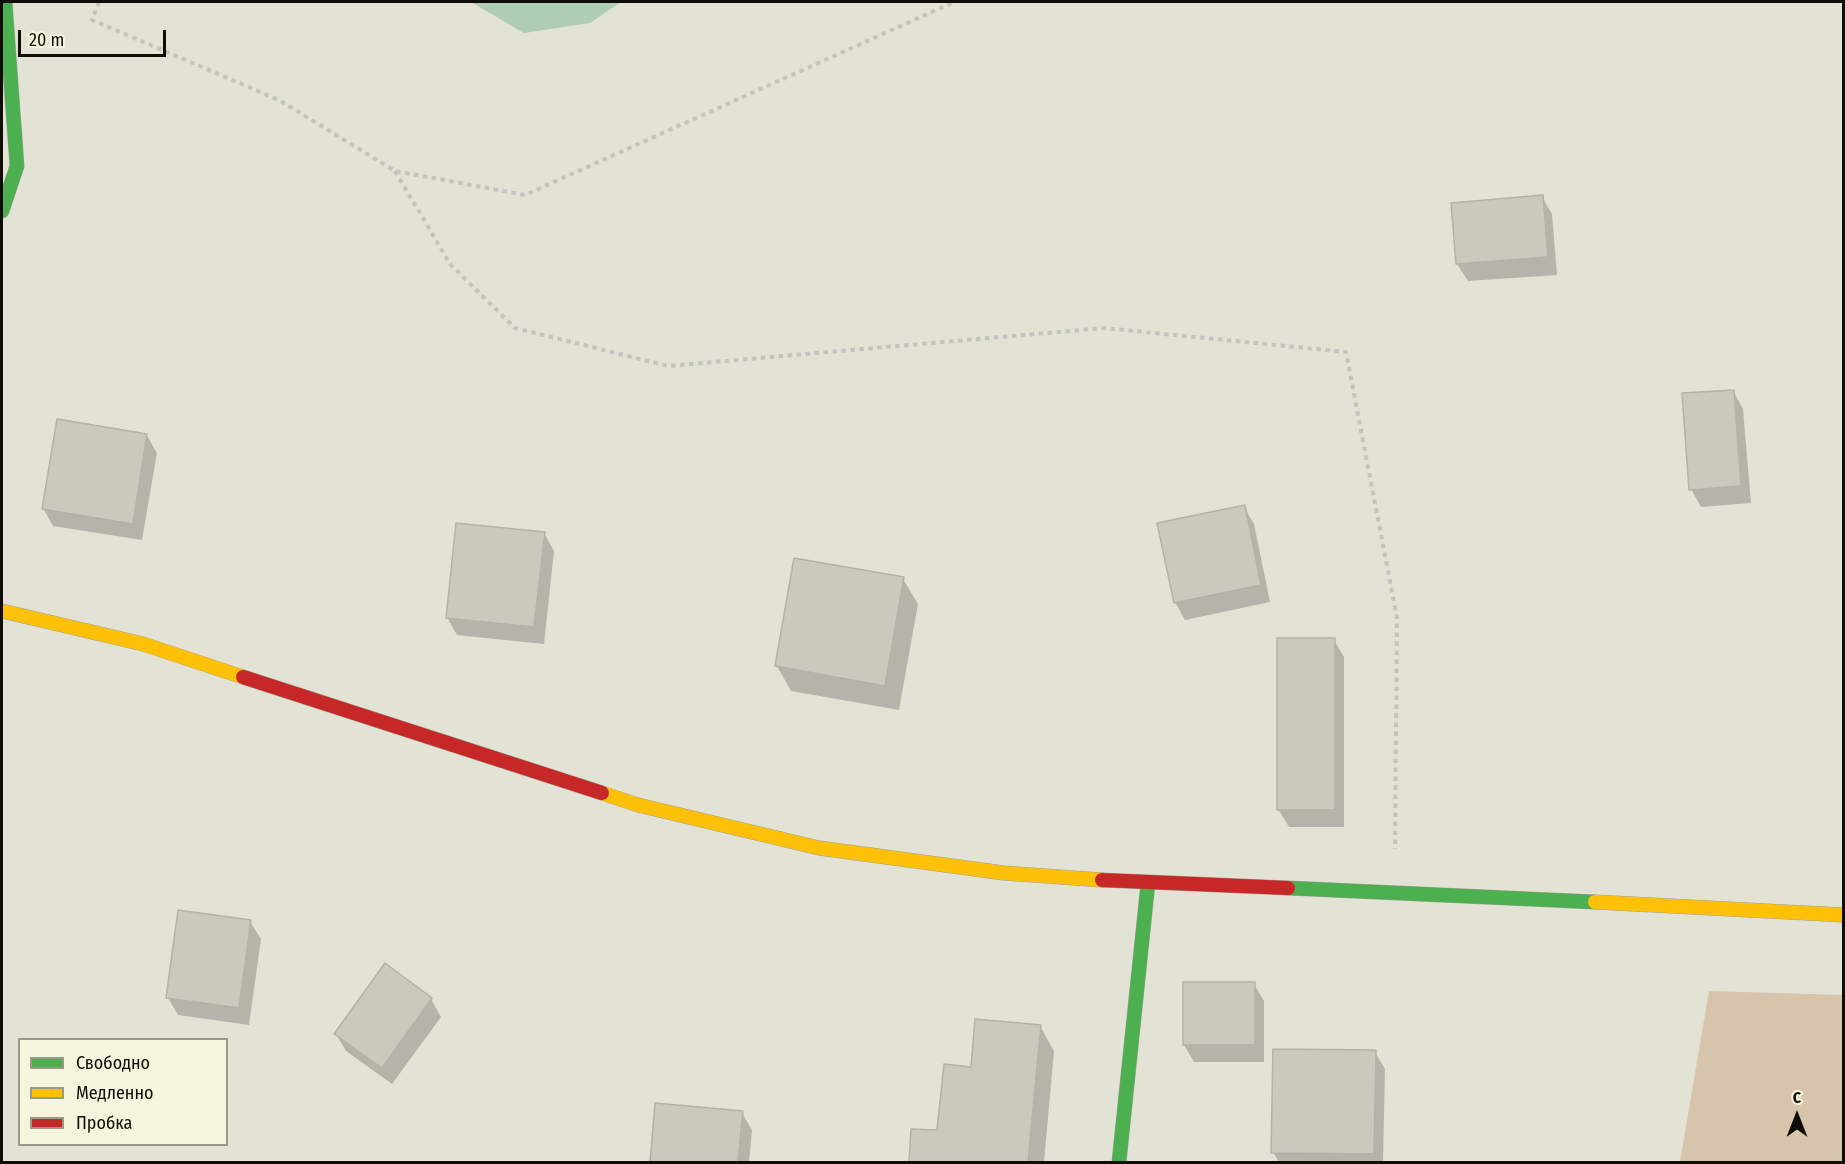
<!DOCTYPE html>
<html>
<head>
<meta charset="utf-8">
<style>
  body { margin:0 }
  #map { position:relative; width:1845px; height:1164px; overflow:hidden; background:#e2e2d5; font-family:"Fira Sans Condensed",sans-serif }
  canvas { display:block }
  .frame { position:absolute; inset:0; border:3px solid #0e0e06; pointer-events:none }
  .legend { position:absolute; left:18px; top:1038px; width:210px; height:108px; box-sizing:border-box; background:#f4f5dc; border:2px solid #989986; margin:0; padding:8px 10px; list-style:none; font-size:18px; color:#0e0e06 }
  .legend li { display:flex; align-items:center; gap:12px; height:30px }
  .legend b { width:30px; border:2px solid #989986 }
  .north { position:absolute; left:1767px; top:1086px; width:60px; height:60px; -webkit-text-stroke:4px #f4f5dc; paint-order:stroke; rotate:0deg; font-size:16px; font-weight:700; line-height:24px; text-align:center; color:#0e0e06 }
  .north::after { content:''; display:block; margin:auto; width:21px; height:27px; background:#0e0e06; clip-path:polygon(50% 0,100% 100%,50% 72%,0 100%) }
  .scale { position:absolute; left:18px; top:30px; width:148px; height:27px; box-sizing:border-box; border:3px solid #0e0e06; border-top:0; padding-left:8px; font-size:18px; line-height:21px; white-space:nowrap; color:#0e0e06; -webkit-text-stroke:4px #f4f5dc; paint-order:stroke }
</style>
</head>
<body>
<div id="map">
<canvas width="1845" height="1164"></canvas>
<div class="frame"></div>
<ul class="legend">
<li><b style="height:8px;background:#4caf50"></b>Свободно</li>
<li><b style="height:8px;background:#ffc107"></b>Медленно</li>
<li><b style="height:8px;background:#c62828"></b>Пробка</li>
</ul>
<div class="north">С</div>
<div class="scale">20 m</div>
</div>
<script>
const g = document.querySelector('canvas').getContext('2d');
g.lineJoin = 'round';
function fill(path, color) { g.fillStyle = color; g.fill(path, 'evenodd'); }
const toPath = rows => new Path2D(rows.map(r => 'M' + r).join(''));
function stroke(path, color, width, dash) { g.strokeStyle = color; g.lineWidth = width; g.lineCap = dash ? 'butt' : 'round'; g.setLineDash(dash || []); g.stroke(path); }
fill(toPath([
  [1709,991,1843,995,1843,1162,1680,1162]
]), '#d6c4ad');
fill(toPath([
  [471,2,621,2,590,23,524,33]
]), '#afccb5');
fill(toPath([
  [1542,197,1552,214,1557,275,1468,281,1457,264],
  [1733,391,1743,409,1751,503,1701,507,1691,489],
  [147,436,157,453,142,540,53,526,43,508],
  [1244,507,1254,524,1270,602,1185,620,1175,602],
  [544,533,554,551,544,644,457,635,447,617],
  [903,579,918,604,899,710,791,691,777,666],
  [1334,640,1344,657,1344,827,1289,827,1278,809],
  [250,922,261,939,249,1025,178,1015,168,998],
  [1254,984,1264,1001,1264,1062,1194,1062,1184,1045],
  [431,999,441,1017,392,1084,346,1051,336,1034],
  [1040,1026,1054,1051,1044,1162,910,1162,913,1130,939,1132,973,1068],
  [1375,1052,1385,1069,1383,1162,1279,1162,1273,1152],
  [656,1105,742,1113,752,1130,749,1162,651,1162]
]), '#0003');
const building = toPath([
  [1543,195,1548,257,1456,264,1451,203,1543,195],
  [1734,390,1741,486,1689,490,1682,393,1734,390],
  [57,419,147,434,133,524,42,509,57,419],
  [1245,505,1261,585,1174,603,1157,523,1245,505],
  [456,523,545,532,534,627,446,618,456,523],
  [794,558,904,577,885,686,775,666,794,558],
  [1277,638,1335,638,1335,810,1277,810,1277,638],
  [178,910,251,920,239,1008,166,998,178,910],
  [385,963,432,998,382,1068,334,1034,385,963],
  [1183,982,1255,982,1255,1045,1183,1045,1183,982],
  [975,1019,1041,1025,1028,1162,909,1162,911,1129,937,1130,944,1064,971,1067,975,1019],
  [1273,1049,1376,1050,1374,1154,1271,1153,1273,1049],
  [655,1103,743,1111,738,1162,650,1162,655,1103]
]);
fill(building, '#cac9be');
stroke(building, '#b4b2a7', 1.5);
const fast = toPath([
  [2,211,17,166,5,2],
  [1288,888,1595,902],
  [1119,1162,1148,883]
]);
const slow = toPath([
  [2,611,143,644,243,677],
  [602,793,638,805,819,848,1004,873,1102,880],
  [1595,902,1844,915]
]);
const jam = toPath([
  [243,677,602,793],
  [1102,880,1288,888]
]);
stroke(fast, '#a0a196', 15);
stroke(slow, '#a0a196', 15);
stroke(jam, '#a0a196', 15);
stroke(toPath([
  [99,2,92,20,279,100,395,171,525,195,954,2],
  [395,171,450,264,515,328,668,366,1104,328,1346,352,1397,618,1395,849]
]), '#c4c4bf', 4, [4.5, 4.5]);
stroke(fast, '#4caf50', 14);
stroke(slow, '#ffc107', 14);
stroke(jam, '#c62828', 14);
</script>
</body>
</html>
